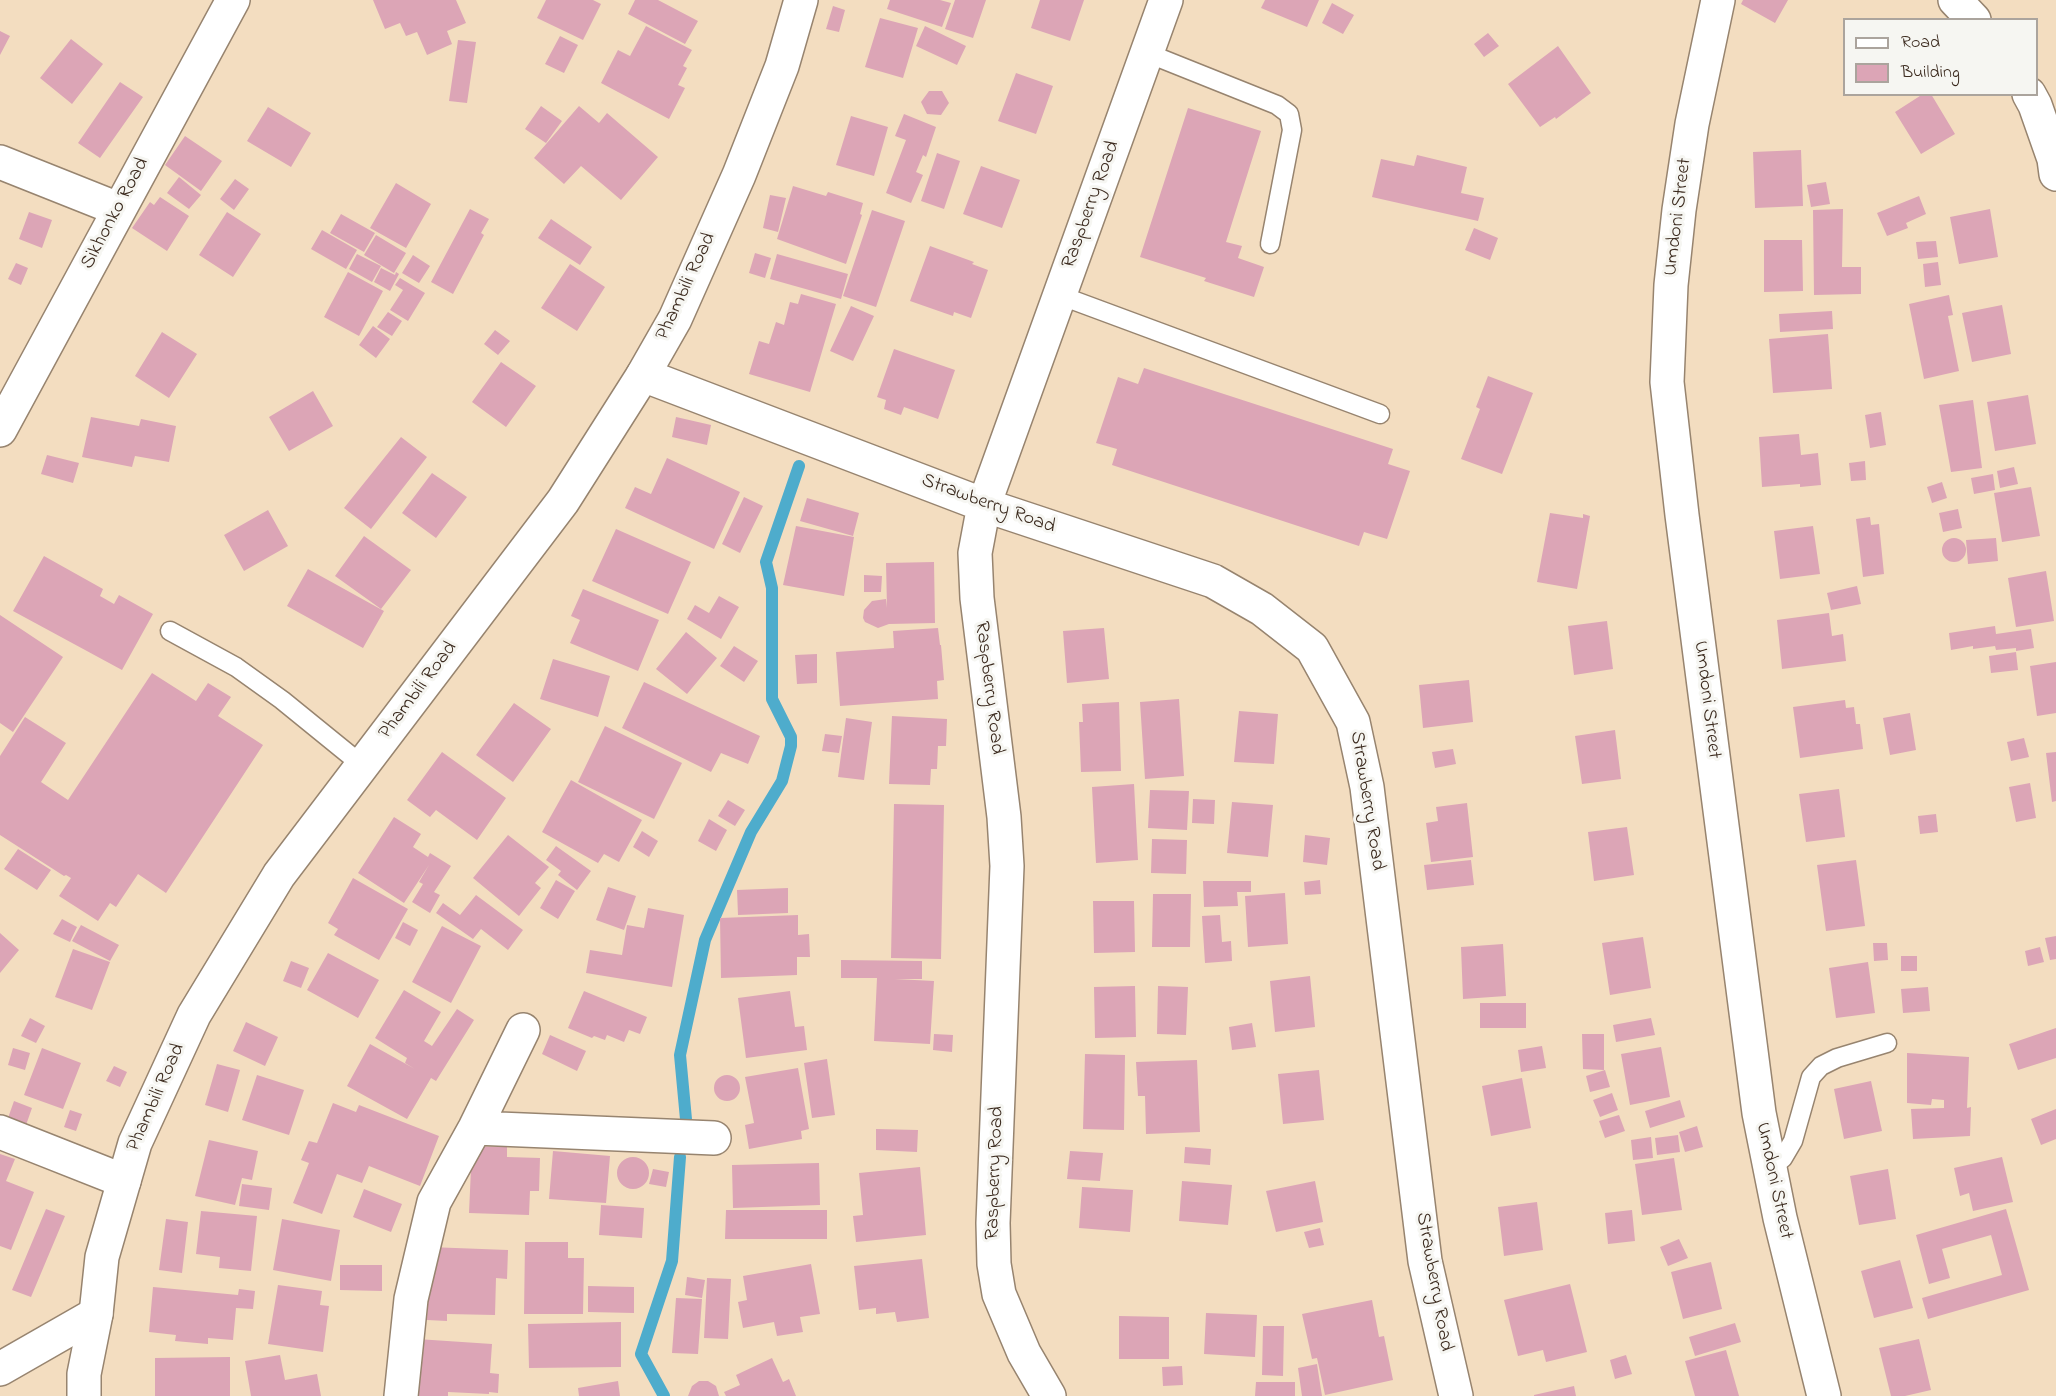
<!DOCTYPE html>
<html>
<head>
<meta charset="utf-8">
<style>
  body { margin:0 }
  #map { position:relative; width:2056px; height:1396px; overflow:hidden; background:#f3ddc0; font-family:"Indie Flower",sans-serif }
  canvas { display:block }
  .legend { position:absolute; left:1843px; top:18px; width:195px; height:78px; box-sizing:border-box; background:#f6f6f2; border:2px solid #aba49d; margin:0; padding:8px 10px; list-style:none; font-size:18px; color:#3b2a1e }
  .legend li { display:flex; align-items:center; gap:12px; height:30px }
  .legend b { width:30px; border:2px solid #aba49d }
</style>
</head>
<body>
<div id="map">
<canvas width="2056" height="1396"></canvas>
<ul class="legend">
<li><b style="height:8px;background:#fff"></b>Road</li>
<li><b style="height:16px;background:#dca5b6"></b>Building</li>
</ul>
</div>
<script>
const g = document.querySelector('canvas').getContext('2d');
g.lineJoin = 'round';
const toPath = rows => new Path2D(rows.map(r => 'M' + r).join(''));
function stroke(path, color, width, dash) { g.strokeStyle = color; g.lineWidth = width; g.lineCap = dash ? 'butt' : 'round'; g.setLineDash(dash || []); g.stroke(path); }
function fill(path, color) { g.fillStyle = color; g.fill(path, 'evenodd'); }
function write(font, color, halo, rows, align = 'center') {
  g.font = font + ' "Indie Flower",sans-serif'; g.lineWidth = 6; g.setLineDash([]); g.textBaseline = 'middle'; g.strokeStyle = halo; g.fillStyle = color; for (const [text, x, y, turn = 0] of rows) {
    g.save(); g.translate(x, y); g.rotate((+turn || 0) * Math.PI / 180); g.textAlign = isNaN(turn) ? turn : align; if (halo) g.strokeText(text, 0, 0); g.fillText(text, 0, 0); g.restore();
  }
}
stroke(toPath([
  [687,1130,680,1055,705,940,751,832,782,781,791,746,791,737,772,699,772,588,766,562,799,466],
  [664,1396,641,1354,672,1261,680,1157]
]), '#4eaccc', 12);
fill(toPath([
  [373,0,456,0,466,23,447,31,452,44,427,55,417,32,406,36,400,23,385,29],
  [546,0,593,0,601,4,583,40,537,18],
  [635,0,658,0,698,21,685,44,628,14],
  [890,0,940,0,951,3,942,27,887,9],
  [955,0,986,0,973,38,945,29],
  [1040,0,1084,0,1070,41,1031,28],
  [1265,0,1319,0,1307,27,1261,8],
  [1743,0,1788,0,1775,23,1741,4],
  [1332,3,1354,15,1343,34,1322,23],
  [833,6,845,10,839,32,826,29],
  [880,18,918,28,903,78,865,67],
  [646,26,692,50,683,66,687,68,678,85,685,88,669,119,601,83,618,50,630,56],
  [925,26,966,46,957,65,916,46],
  [0,31,10,36,0,55],
  [1488,33,1499,46,1484,57,1474,44],
  [560,36,578,45,564,73,545,64],
  [71,39,103,64,72,104,40,78],
  [458,40,476,42,467,103,449,101],
  [1558,46,1591,93,1556,119,1555,117,1540,127,1508,84],
  [1016,73,1053,86,1036,134,998,121],
  [120,82,143,97,100,158,78,143],
  [929,91,942,91,949,103,941,115,927,114,921,102],
  [1923,94,1931,94,1955,134,1921,154,1895,112],
  [541,106,562,121,546,143,525,129],
  [579,106,599,123,607,113,658,157,621,200,581,166,564,184,534,158],
  [268,107,311,133,291,167,247,141],
  [1188,108,1261,131,1226,242,1242,246,1238,258,1264,267,1254,297,1204,281,1206,278,1140,257],
  [904,114,936,127,926,157,923,155,916,172,923,175,911,203,886,193,906,140,895,136],
  [851,116,888,127,874,176,836,165],
  [185,136,222,161,201,191,165,165],
  [1801,150,1803,206,1755,208,1753,152],
  [937,153,960,161,944,209,921,201],
  [1417,155,1467,167,1461,193,1484,198,1478,221,1372,197,1381,159,1414,166],
  [981,166,1020,180,1002,228,963,214],
  [179,177,201,195,189,209,167,193],
  [235,179,249,189,234,210,220,199],
  [1826,182,1830,204,1811,207,1807,185],
  [396,183,431,204,406,248,370,228],
  [793,186,826,196,828,192,863,203,860,214,862,215,846,264,777,239],
  [770,195,786,198,778,232,763,228],
  [1919,196,1926,214,1906,223,1908,228,1887,236,1877,213],
  [160,197,189,216,167,251,132,228,150,202,154,205],
  [470,209,489,219,481,233,484,235,453,294,431,282],
  [1843,209,1842,267,1861,267,1861,294,1814,295,1813,210],
  [1990,209,1998,257,1959,264,1950,217],
  [872,210,905,221,876,307,843,296],
  [29,212,52,220,42,248,19,239],
  [227,212,261,234,233,277,199,255],
  [341,214,375,233,364,252,330,233],
  [551,219,592,247,580,265,538,238],
  [1474,228,1498,238,1490,260,1465,250],
  [322,230,357,250,346,269,311,249],
  [376,235,406,253,394,273,364,255],
  [1764,240,1802,240,1803,291,1764,292],
  [1936,241,1938,257,1918,259,1916,242],
  [930,246,974,262,972,264,988,270,971,318,954,312,953,316,910,301],
  [755,253,771,258,765,278,749,273],
  [357,254,381,266,372,282,349,269],
  [777,254,848,274,841,299,770,279],
  [413,255,430,266,419,283,402,273],
  [1938,262,1941,285,1925,287,1923,264],
  [16,263,28,268,21,285,8,279],
  [570,264,605,287,577,331,541,308],
  [381,268,395,275,396,272,399,274,390,291,374,282],
  [348,272,383,291,359,336,324,317],
  [400,278,425,293,408,321,390,310,403,290,395,285],
  [801,294,836,304,810,392,749,374,759,341,769,344,776,322,784,325,790,302,798,304],
  [1949,295,1953,315,1948,316,1959,371,1924,379,1909,304],
  [2002,305,2011,354,1972,362,1962,313],
  [851,306,874,316,853,361,830,351],
  [1832,311,1833,329,1780,332,1779,314],
  [388,312,402,321,392,336,377,327],
  [373,326,390,339,376,358,359,345],
  [495,330,510,341,498,355,484,344],
  [162,332,197,354,169,398,135,376],
  [1828,334,1832,389,1773,393,1769,339],
  [894,349,955,370,938,419,904,407,901,415,884,409,886,400,877,397],
  [501,362,536,386,506,427,472,402],
  [1144,368,1393,449,1388,464,1410,471,1387,539,1364,532,1359,546,1112,465,1117,449,1096,443,1118,377,1138,384],
  [1488,376,1533,393,1502,474,1461,459,1480,409,1476,407],
  [313,391,333,426,289,451,269,417],
  [2028,395,2036,444,1995,451,1987,402],
  [1973,400,1982,468,1951,472,1939,405],
  [1881,412,1886,445,1870,448,1865,415],
  [91,417,139,426,141,419,176,426,169,462,135,456,132,467,82,457],
  [676,417,711,425,707,445,672,437],
  [1799,434,1801,455,1818,453,1821,485,1800,487,1800,484,1762,487,1759,437],
  [401,437,427,457,371,529,344,508],
  [47,455,79,463,73,483,41,474],
  [667,458,740,492,714,549,625,508,635,487,651,494],
  [1865,461,1866,480,1851,481,1849,463],
  [2014,467,2018,484,2000,488,1997,471],
  [432,473,467,497,436,538,402,513],
  [1993,474,1995,490,1974,494,1971,478],
  [1942,482,1947,498,1932,503,1927,487],
  [2031,487,2040,536,2002,542,1994,493],
  [744,497,763,506,740,553,722,544],
  [807,498,859,513,853,536,800,521],
  [1958,509,1962,528,1943,532,1939,513],
  [268,510,288,546,244,571,224,535],
  [1550,513,1583,518,1583,514,1590,516,1577,589,1537,582],
  [1870,517,1871,525,1879,524,1884,574,1863,577,1856,519],
  [796,526,854,537,844,596,783,585],
  [1813,526,1820,574,1780,579,1774,531],
  [616,529,691,562,668,614,592,581],
  [364,536,411,570,381,609,335,576],
  '1942 550a12 12 0 1 1 24 0a12 12 0 1 1-24 0Z',
  [1996,538,1998,561,1968,564,1966,540],
  [44,556,103,589,100,596,114,604,119,595,153,614,122,670,13,611],
  [934,562,935,623,889,624,878,628,865,622,863,618,864,610,872,601,886,599,887,608,886,563],
  [308,569,384,611,363,648,287,606],
  [2046,571,2054,621,2016,627,2008,578],
  [864,575,882,576,881,592,864,592],
  [1857,586,1861,604,1831,610,1827,593],
  [583,589,659,620,638,671,570,643,580,620,571,616],
  [719,596,739,607,721,639,687,619,695,605,709,613],
  [1829,613,1832,636,1843,634,1846,661,1782,669,1777,620],
  [0,615,63,657,13,732,0,723],
  [1607,621,1613,669,1574,675,1568,626],
  [1995,626,1996,634,2031,629,2034,648,2016,651,2016,648,1996,650,1995,646,1973,649,1973,646,1951,650,1949,633],
  [938,628,940,645,941,645,944,680,937,681,938,699,840,706,836,652,894,648,893,631],
  [1104,628,1109,679,1067,683,1063,631],
  [686,632,717,658,687,694,656,669],
  [734,646,758,661,744,682,720,666],
  [2016,652,2018,670,1991,673,1989,656],
  [817,654,817,683,797,684,795,655],
  [553,659,610,676,598,717,540,699],
  [2056,662,2056,713,2037,716,2030,666],
  [152,673,196,701,208,683,231,697,218,716,263,745,166,893,138,874,116,907,110,903,98,921,59,896,71,878,66,875,64,876,0,835,0,756,25,717,66,743,41,782,68,800],
  [1469,680,1473,722,1423,728,1419,685],
  [644,682,760,736,748,764,721,753,711,772,622,728],
  [1179,699,1184,776,1145,779,1140,702],
  [1845,700,1846,708,1854,707,1856,724,1860,724,1863,749,1800,758,1793,707],
  [1119,702,1121,771,1081,772,1079,722,1083,722,1082,704],
  [514,703,551,729,513,782,476,755],
  [1239,711,1278,714,1274,764,1234,762],
  [1910,713,1916,750,1890,755,1883,718],
  [892,716,947,719,946,746,938,746,937,769,931,769,930,785,889,784],
  [846,718,872,722,864,780,838,777],
  [605,726,682,763,654,819,578,782],
  [1615,730,1621,779,1582,784,1575,736],
  [825,734,842,736,839,753,822,751],
  [2024,738,2029,757,2011,761,2007,742],
  [1453,749,1456,764,1435,768,1432,752],
  [442,752,506,798,477,840,436,810,430,817,407,800],
  [2056,752,2056,801,2052,802,2046,753],
  [571,780,642,820,619,862,604,854,598,863,542,832],
  [2030,783,2036,818,2016,822,2009,787],
  [1134,784,1138,860,1096,863,1092,787],
  [1839,789,1845,837,1806,842,1799,794],
  [1150,790,1189,791,1187,830,1148,828],
  [1193,799,1215,800,1214,824,1192,823],
  [728,800,745,810,735,826,718,816],
  [1232,802,1273,805,1268,857,1227,853],
  [1467,803,1473,857,1431,862,1426,823,1438,821,1436,807],
  [894,804,944,805,941,959,891,958],
  [1936,814,1938,832,1920,834,1918,816],
  [394,817,421,834,413,847,428,857,430,853,451,866,434,892,440,895,430,913,412,902,423,884,419,882,429,865,404,903,358,873],
  [709,819,727,830,716,851,698,841],
  [1627,827,1634,875,1594,881,1588,832],
  [642,831,658,841,649,857,633,847],
  [508,835,549,867,535,883,541,888,519,916,473,878],
  [1305,835,1330,838,1327,865,1303,862],
  [1152,839,1187,840,1186,874,1151,873],
  [556,846,591,871,577,890,558,875,561,871,546,860],
  [18,849,51,870,37,890,4,869],
  [1471,860,1474,885,1427,890,1424,865],
  [1856,860,1865,926,1826,931,1817,865],
  [353,878,408,909,379,960,334,935,338,929,328,923],
  [556,880,575,891,558,919,540,908],
  [1320,880,1321,894,1305,895,1304,882],
  [1203,881,1251,881,1251,892,1237,892,1238,906,1204,907],
  [608,887,636,896,624,930,596,920],
  [788,888,788,913,738,915,737,890],
  [1285,893,1288,944,1248,947,1245,896],
  [1153,894,1191,894,1190,947,1152,947],
  [476,895,523,930,508,950,481,929,473,939,436,913,443,903,460,915],
  [1093,901,1134,901,1135,952,1094,953],
  [648,908,684,915,672,987,586,973,590,950,622,955,627,925,644,928],
  [798,915,798,935,809,934,810,957,797,957,797,975,721,978,720,918],
  [1220,915,1222,942,1231,941,1232,961,1205,963,1202,916],
  [62,919,77,927,70,942,53,934],
  [403,922,418,930,410,946,395,938],
  [81,925,119,945,110,961,72,941],
  [442,926,481,946,451,1003,412,982],
  [0,933,19,950,0,973],
  [2056,936,2056,959,2050,960,2045,938],
  [1643,937,1651,988,1610,995,1602,943],
  [1873,943,1887,943,1888,960,1874,961],
  [1503,944,1506,996,1463,999,1461,947],
  [2040,947,2044,962,2028,966,2025,951],
  [73,949,110,962,92,1010,55,997],
  [328,953,379,980,358,1018,307,990],
  [1901,956,1917,956,1917,971,1901,971],
  [841,960,922,961,922,979,895,979,934,981,930,1044,874,1041,877,978,841,978],
  [291,961,309,968,301,988,283,981],
  [1868,962,1875,1013,1836,1018,1829,968],
  [1310,976,1315,1027,1275,1032,1270,981],
  [1135,986,1136,1037,1095,1038,1094,987],
  [1158,986,1188,987,1186,1035,1157,1034],
  [1928,987,1930,1011,1903,1013,1901,989],
  [404,990,441,1012,424,1041,432,1046,457,1009,474,1020,436,1081,431,1078,407,1119,347,1086,370,1044,415,1069,405,1063,407,1058,375,1038],
  [584,991,647,1017,640,1034,629,1030,624,1042,607,1035,605,1040,594,1036,592,1038,568,1028],
  [790,991,795,1027,804,1026,807,1050,746,1058,738,998],
  [1480,1003,1526,1003,1526,1028,1480,1028],
  [30,1018,45,1026,36,1043,21,1036],
  [1651,1018,1655,1035,1616,1042,1613,1025],
  [246,1022,278,1037,265,1066,233,1051],
  [1252,1023,1256,1047,1232,1050,1229,1027],
  [2056,1028,2056,1058,2018,1070,2009,1044],
  [934,1034,953,1035,952,1052,933,1050],
  [1582,1034,1604,1034,1604,1070,1583,1069],
  [550,1035,586,1051,577,1071,542,1054],
  [1542,1046,1546,1068,1521,1072,1518,1050],
  [1661,1047,1670,1097,1630,1105,1621,1054],
  [13,1048,30,1053,25,1070,8,1065],
  [42,1048,81,1063,63,1109,24,1095],
  [1907,1053,1969,1057,1967,1108,1971,1107,1970,1136,1913,1139,1911,1109,1944,1108,1944,1100,1932,1099,1931,1105,1907,1103],
  [1085,1054,1125,1055,1124,1130,1083,1129],
  [827,1059,835,1115,812,1118,804,1063],
  [1197,1060,1200,1132,1146,1134,1145,1096,1138,1096,1136,1062],
  [217,1064,240,1070,228,1112,205,1105],
  [114,1066,127,1072,120,1087,106,1081],
  [798,1068,809,1129,801,1131,802,1139,749,1149,745,1125,754,1123,745,1077],
  [1319,1070,1324,1120,1283,1124,1278,1074],
  [1605,1070,1610,1087,1590,1092,1586,1076],
  [257,1075,304,1090,289,1135,242,1120],
  '714 1088a13 13 0 1 1 26 0a13 13 0 1 1-26 0Z',
  [1522,1078,1531,1128,1491,1136,1482,1086],
  [1871,1081,1882,1131,1844,1139,1834,1089],
  [1612,1093,1618,1110,1600,1117,1593,1100],
  [1680,1100,1685,1117,1650,1128,1645,1111],
  [14,1101,32,1108,26,1125,8,1118],
  [333,1103,356,1112,359,1105,439,1136,420,1186,369,1166,362,1183,337,1174,322,1214,293,1203,309,1163,301,1160,309,1141,317,1143],
  [2056,1109,2056,1139,2041,1145,2031,1119],
  [70,1110,82,1114,76,1131,64,1127],
  [1619,1115,1625,1131,1605,1138,1599,1121],
  [1697,1126,1703,1147,1685,1152,1679,1132],
  [876,1129,918,1130,917,1152,876,1150],
  [1678,1135,1680,1152,1657,1155,1655,1138],
  [1651,1137,1653,1158,1633,1160,1631,1140],
  [209,1140,258,1151,252,1180,242,1178,235,1205,195,1196],
  [472,1146,507,1147,507,1157,540,1158,539,1191,530,1191,529,1215,469,1213],
  [1185,1147,1211,1149,1210,1165,1184,1163],
  [553,1151,610,1156,606,1203,549,1199],
  [1070,1151,1103,1153,1100,1181,1067,1179],
  [0,1154,15,1159,6,1181,34,1192,11,1250,0,1246],
  '617 1173a16 16 0 1 1 32 0a16 16 0 1 1-32 0Z',
  [2002,1157,2013,1202,1973,1211,1969,1193,1960,1196,1954,1168],
  [1674,1158,1682,1210,1642,1215,1635,1164],
  [819,1163,820,1205,733,1208,732,1165],
  [920,1167,926,1235,856,1242,853,1216,863,1215,859,1173],
  [653,1169,669,1172,666,1187,649,1184],
  [1888,1169,1896,1219,1859,1225,1850,1176],
  [1182,1181,1232,1185,1228,1225,1179,1221],
  [1315,1181,1323,1222,1276,1232,1266,1191],
  [242,1184,272,1188,269,1210,239,1206],
  [1082,1187,1133,1190,1130,1232,1079,1228],
  [364,1189,402,1204,391,1232,353,1217],
  [1537,1202,1543,1250,1504,1256,1498,1207],
  [601,1205,644,1208,642,1238,599,1235],
  [46,1209,65,1216,31,1297,12,1290],
  [2006,1209,2029,1290,1928,1319,1922,1298,2002,1275,1991,1235,1942,1249,1950,1278,1929,1284,1916,1235],
  [726,1210,827,1210,827,1239,725,1239],
  [1632,1210,1635,1241,1608,1244,1605,1213],
  [201,1211,257,1216,251,1271,219,1268,220,1257,196,1254],
  [166,1219,188,1222,182,1273,159,1270],
  [282,1219,340,1230,331,1281,273,1270],
  [1320,1228,1324,1245,1309,1248,1304,1232],
  [1679,1239,1688,1258,1668,1266,1660,1247],
  [525,1242,568,1242,568,1258,584,1258,583,1314,524,1314],
  [429,1247,508,1250,507,1279,496,1278,495,1315,447,1314,447,1321,427,1320],
  [922,1259,929,1318,897,1322,895,1312,876,1314,876,1308,859,1310,854,1266],
  [1900,1260,1913,1308,1874,1318,1861,1271],
  [1711,1262,1722,1309,1683,1319,1671,1272],
  [811,1264,820,1314,800,1317,803,1332,777,1336,774,1322,743,1328,738,1302,747,1300,743,1276],
  [340,1265,382,1265,382,1291,340,1290],
  [687,1277,705,1280,702,1298,685,1295],
  [707,1278,731,1279,728,1339,704,1338],
  [1570,1284,1587,1352,1546,1362,1543,1350,1518,1356,1504,1300],
  [278,1285,322,1291,320,1305,329,1306,323,1352,268,1344],
  [588,1286,634,1287,634,1313,588,1312],
  [153,1287,238,1295,239,1289,255,1291,253,1309,236,1308,233,1340,208,1338,208,1344,175,1341,176,1335,149,1332],
  [676,1298,702,1299,698,1354,672,1353],
  [1372,1300,1379,1337,1384,1336,1393,1380,1325,1395,1317,1358,1312,1359,1302,1314],
  [1206,1313,1257,1315,1255,1357,1204,1354],
  [1119,1316,1169,1317,1169,1359,1119,1359],
  [621,1322,621,1367,529,1368,528,1324],
  [1735,1323,1741,1342,1695,1356,1689,1337],
  [1263,1326,1284,1326,1283,1376,1262,1375],
  [417,1339,492,1344,490,1373,499,1374,498,1393,489,1392,489,1394,448,1392,448,1396,413,1396],
  [1919,1339,1931,1390,1905,1396,1891,1396,1879,1348],
  [1726,1350,1739,1396,1695,1396,1685,1361],
  [280,1355,285,1380,317,1374,321,1396,251,1396,245,1361],
  [1626,1355,1632,1374,1615,1379,1610,1360],
  [230,1357,230,1396,155,1396,155,1358],
  [772,1358,783,1382,789,1379,796,1396,726,1396,724,1392,740,1385,736,1375],
  [1317,1364,1322,1396,1302,1396,1298,1368],
  [1182,1366,1183,1385,1163,1386,1162,1367],
  [618,1381,620,1396,579,1396,578,1388],
  [699,1381,708,1381,716,1386,719,1396,688,1396,692,1386],
  [1256,1382,1295,1382,1295,1396,1255,1396],
  [1574,1386,1576,1396,1534,1396,1534,1395]
]), '#dca5b6');
const lane = toPath([
  [1147,53,1277,105,1289,114,1292,130,1270,244],
  [1059,295,1380,414],
  [170,631,236,667,282,700,362,765],
  [1770,1168,1783,1158,1793,1141,1811,1077,1821,1066,1837,1058,1887,1043]
]);
const street = toPath([
  [1718,0,1692,124,1679,210,1671,285,1667,382,1682,515,1759,1113,1780,1218,1824,1396],
  [1955,0,1974,20],
  [2029,94,2035,105,2054,159,2056,174],
  [0,162,118,209],
  [643,375,984,505,1213,581,1262,609,1312,648,1353,722,1367,787,1425,1261,1456,1396],
  [0,430,233,0],
  [475,1128,714,1138],
  [0,1132,124,1181],
  [0,1369,96,1314],
  [401,1396,411,1299,434,1202,475,1128,523,1030],
  [1049,1396,1024,1353,999,1294,994,1264,993,1223,1007,866,1004,817,977,598,975,553,984,505,1166,0]
]);
const secondary = toPath([
  [84,1396,84,1374,96,1314,102,1257,135,1143,194,1015,279,875,563,501,643,375,675,319,739,175,782,66,801,0]
]);
stroke(lane, '#97846f', 21);
stroke(street, '#97846f', 36);
stroke(secondary, '#97846f', 36);
stroke(lane, '#fff', 18);
stroke(street, '#fff', 33);
stroke(secondary, '#fff', 33);
write('20px', '#3b2a1e', '#f6f6f2', [
  ["Raspberry Road",1092,205,-70],
  ["Sikhonko Road",116,214,-62],
  ["Umdoni Street",1679,217,-83],
  ["Phambili Road",687,287,-65],
  ["Strawberry Road",988,505,20],
  ["Raspberry Road",988,688,83],
  ["Phambili Road",419,691,-53],
  ["Umdoni Street",1706,700,83],
  ["Strawberry Road",1366,801,81],
  ["Phambili Road",157,1098,-66],
  ["Raspberry Road",996,1173,-88],
  ["Umdoni Street",1773,1181,78],
  ["Strawberry Road",1433,1282,80]
]);
</script>
</body>
</html>
